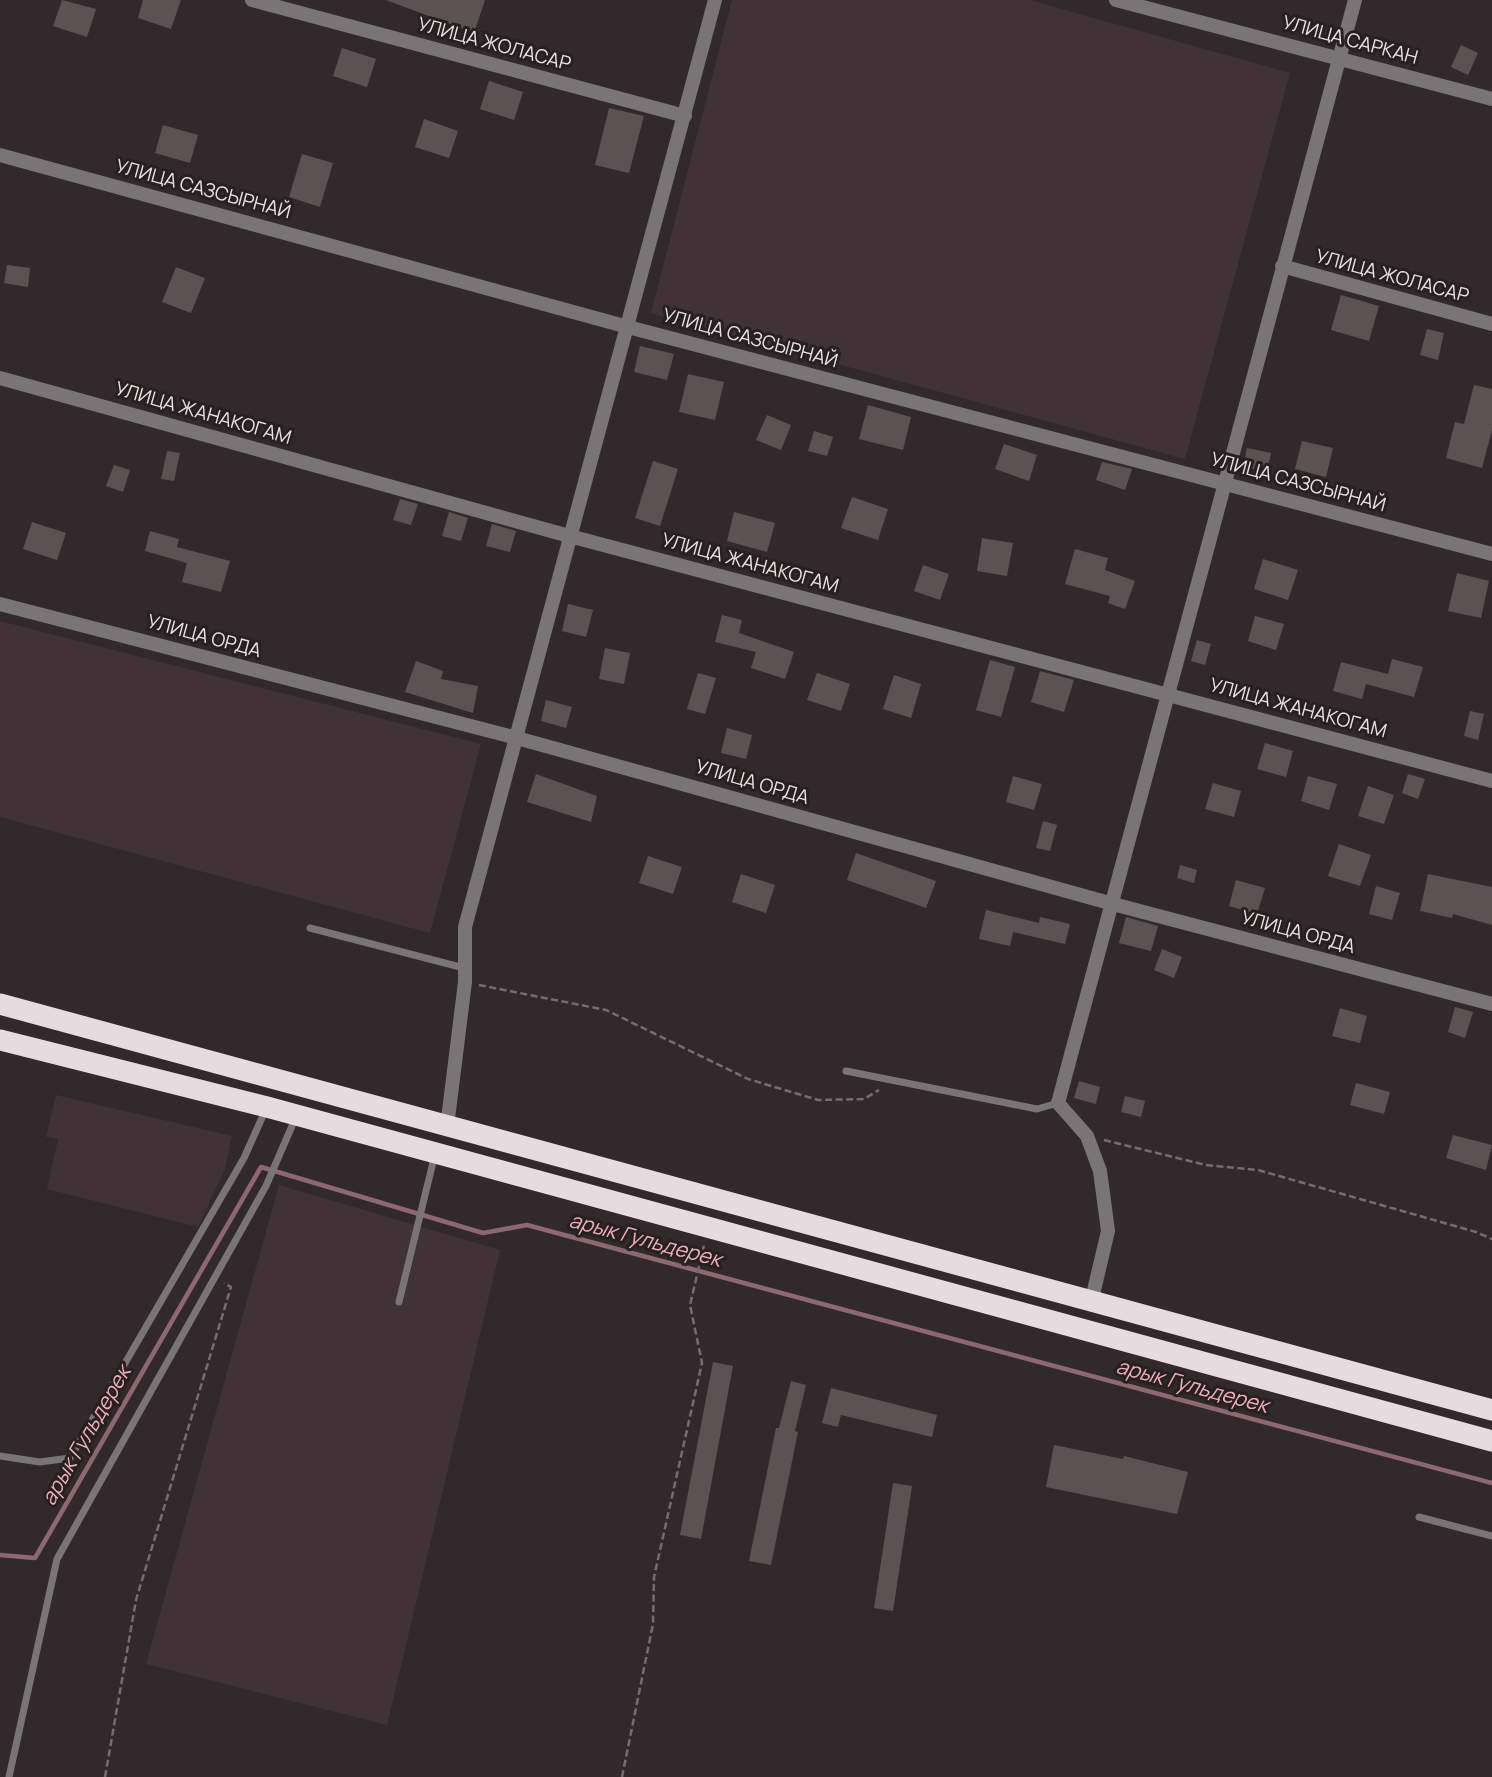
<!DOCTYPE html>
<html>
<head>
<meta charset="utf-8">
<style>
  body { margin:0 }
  canvas { display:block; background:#31292b }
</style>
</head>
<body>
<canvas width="1492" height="1777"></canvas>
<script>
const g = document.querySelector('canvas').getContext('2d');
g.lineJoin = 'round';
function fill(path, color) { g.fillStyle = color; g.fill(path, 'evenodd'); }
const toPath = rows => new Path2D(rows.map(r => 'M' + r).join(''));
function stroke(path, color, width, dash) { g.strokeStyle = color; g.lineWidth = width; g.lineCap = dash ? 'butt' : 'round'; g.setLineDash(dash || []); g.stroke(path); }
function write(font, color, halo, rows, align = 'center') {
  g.font = font + ' Manrope,sans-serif'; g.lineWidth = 6; g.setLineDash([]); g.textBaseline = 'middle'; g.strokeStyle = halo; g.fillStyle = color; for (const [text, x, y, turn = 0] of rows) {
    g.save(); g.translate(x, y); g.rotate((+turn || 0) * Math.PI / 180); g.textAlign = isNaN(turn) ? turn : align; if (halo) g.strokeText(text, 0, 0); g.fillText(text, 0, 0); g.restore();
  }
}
fill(toPath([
  [732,0,1030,0,1290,73,1185,459,651,313],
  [0,621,481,744,430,933,0,817],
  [56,1095,232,1136,225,1169,198,1227,47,1189,58,1139,46,1137],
  [279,1185,500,1250,387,1725,146,1664]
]), '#403236');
stroke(toPath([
  [0,1555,35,1558,261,1167,483,1233,527,1225,1492,1483]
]), '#8d6870', 4.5);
fill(toPath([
  [62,0,96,9,87,37,53,26],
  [143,0,181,0,171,29,138,18],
  [386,0,485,0,474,33],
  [1461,45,1478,53,1468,75,1451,67],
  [342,48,376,59,367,87,333,76],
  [489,81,523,92,514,120,480,109],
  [609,108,644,116,629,173,595,165],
  [424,119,458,131,449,158,415,147],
  [163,125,198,135,190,163,155,153],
  [302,154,333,163,320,207,289,197],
  [7,265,30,268,28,287,4,283],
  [176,267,205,278,191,313,162,302],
  [1341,295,1379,306,1369,341,1331,330],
  [1427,329,1444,333,1438,360,1420,355],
  [640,346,674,354,667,380,634,372],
  [688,374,724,382,715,420,679,412],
  [1474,385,1492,389,1492,430,1482,468,1446,458,1455,422,1464,424],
  [868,405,911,417,903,450,859,439],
  [767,415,791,425,781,450,756,440],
  [814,431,833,437,827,456,808,451],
  [1302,441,1333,448,1326,477,1295,469],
  [1004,444,1037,455,1029,481,995,469],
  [1247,448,1271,453,1267,472,1243,467],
  [167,451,180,453,174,481,161,479],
  [653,461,678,469,660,526,635,518],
  [1102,462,1132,469,1125,490,1096,480],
  [114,465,130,470,123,492,106,486],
  [852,497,888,509,878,540,841,528],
  [400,499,418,504,411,525,393,520],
  [449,512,468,518,461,541,442,536],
  [734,512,775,523,767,552,727,541],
  [32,522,66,533,57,560,23,549],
  [492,524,516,531,510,552,486,546],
  [150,531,179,539,177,547,230,561,221,592,182,582,187,563,145,551],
  [982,538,1013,543,1007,576,977,571],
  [1075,549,1108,558,1105,570,1135,581,1125,609,1108,603,1110,596,1065,584],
  [1263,559,1298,570,1288,600,1254,589],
  [923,565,949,574,940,600,914,591],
  [1457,573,1489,581,1481,618,1448,611],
  [568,604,593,610,586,637,562,631],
  [722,615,742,620,739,633,794,652,785,679,751,668,756,652,715,642],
  [1255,616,1284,624,1276,650,1248,641],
  [1197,640,1211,644,1205,665,1191,661],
  [605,648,630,653,624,684,599,679],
  [1392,659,1423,667,1414,697,1366,684,1362,699,1333,691,1341,662,1388,674],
  [990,660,1015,667,1001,717,976,710],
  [416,661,443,671,441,679,478,686,473,713,405,692],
  [1040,671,1074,680,1064,712,1031,702],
  [698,673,716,678,705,714,687,709],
  [817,673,850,684,841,711,807,700],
  [894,675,921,684,911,718,883,709],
  [546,700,572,707,566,728,541,721],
  [1470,711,1484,714,1478,740,1464,736],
  [727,728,752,735,746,759,721,753],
  [1265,743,1293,751,1286,777,1257,769],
  [536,774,597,796,591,822,527,802],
  [1408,774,1425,779,1418,799,1402,793],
  [1013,776,1042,784,1034,810,1006,802],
  [1308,776,1337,784,1329,810,1301,801],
  [1213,783,1241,791,1234,817,1205,809],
  [1368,786,1394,795,1384,824,1358,816],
  [1043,821,1057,825,1050,851,1036,848],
  [1339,844,1371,855,1360,886,1328,876],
  [856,853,936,881,926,908,847,880],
  [648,856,682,867,673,894,639,883],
  [1180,865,1197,870,1194,883,1177,878],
  [741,874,775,885,766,913,732,902],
  [1428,874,1492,887,1492,925,1453,914,1452,918,1420,911],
  [1236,880,1265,888,1257,914,1229,906],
  [1376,886,1400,893,1392,920,1369,914],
  [986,910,1039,923,1040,917,1070,924,1065,944,1013,932,1010,946,979,939],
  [1126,917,1158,926,1151,951,1119,943],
  [1162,949,1182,957,1174,978,1154,970],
  [1455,1007,1473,1012,1465,1038,1448,1032],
  [1340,1008,1367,1016,1360,1043,1332,1036],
  [1079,1081,1100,1087,1096,1104,1074,1098],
  [1356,1083,1390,1092,1384,1114,1350,1105],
  [1125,1096,1145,1101,1141,1117,1121,1112],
  [1453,1135,1492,1145,1486,1170,1446,1158],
  [713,1362,733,1366,701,1539,680,1535],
  [791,1381,806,1385,795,1431,798,1432,771,1565,749,1561,776,1428,779,1428],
  [831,1388,937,1415,932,1437,841,1415,838,1427,822,1423],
  [1054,1445,1123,1459,1124,1456,1188,1472,1177,1514,1046,1487],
  [893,1483,912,1486,893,1611,874,1608]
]), '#5b5253');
stroke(toPath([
  [479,985,606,1010,748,1079,818,1100,864,1099,879,1090],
  [1104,1140,1206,1165,1258,1170,1476,1232,1492,1239],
  [105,1777,136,1600,231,1287,224,1283],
  [622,1777,653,1624,654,1577,702,1363,690,1305,704,1245]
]), '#756e70', 2.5, [7, 3.5]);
stroke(toPath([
  [310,928,464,968],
  [846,1071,1037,1109,1058,1103],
  [399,1302,435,1154],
  [0,1456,40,1462,70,1458,244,1158,265,1111],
  [1419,1517,1492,1536],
  [9,1777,57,1559,266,1186,295,1119]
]), '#797576', 7);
stroke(toPath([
  [252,0,685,116],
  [1116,0,1492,99],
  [0,155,628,327,1492,554],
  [1282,266,1492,324],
  [0,378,562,534,1492,781],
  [0,604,517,738,1113,904,1492,1004],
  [447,1127,465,982,465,927,715,0],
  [1091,1303,1108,1231,1100,1171,1087,1136,1058,1103,1355,0]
]), '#797576', 14);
stroke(toPath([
  [0,1004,1492,1410],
  [0,1040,267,1107,1492,1441]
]), '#e6dbde', 21);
write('19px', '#e8e2e4', '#272021', [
  ["УЛИЦА САРКАН",1350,41,15],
  ["УЛИЦА ЖОЛАСАР",494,45,15],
  ["УЛИЦА САЗСЫРНАЙ",203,190,15],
  ["УЛИЦА ЖОЛАСАР",1392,277,15],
  ["УЛИЦА САЗСЫРНАЙ",750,339,15],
  ["УЛИЦА ЖАНАКОГАМ",203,414,16],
  ["УЛИЦА САЗСЫРНАЙ",1298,483,15],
  ["УЛИЦА ЖАНАКОГАМ",750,564,15],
  ["УЛИЦА ОРДА",204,637,15],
  ["УЛИЦА ЖАНАКОГАМ",1298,709,15],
  ["УЛИЦА ОРДА",752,783,16],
  ["УЛИЦА ОРДА",1298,933,15]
]);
write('italic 21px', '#f0aebd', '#272021', [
  ["арык Гульдерек",645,1241,15],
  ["арык Гульдерек",1192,1387,15],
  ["арык Гульдерек",87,1436,-60]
]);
</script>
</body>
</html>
